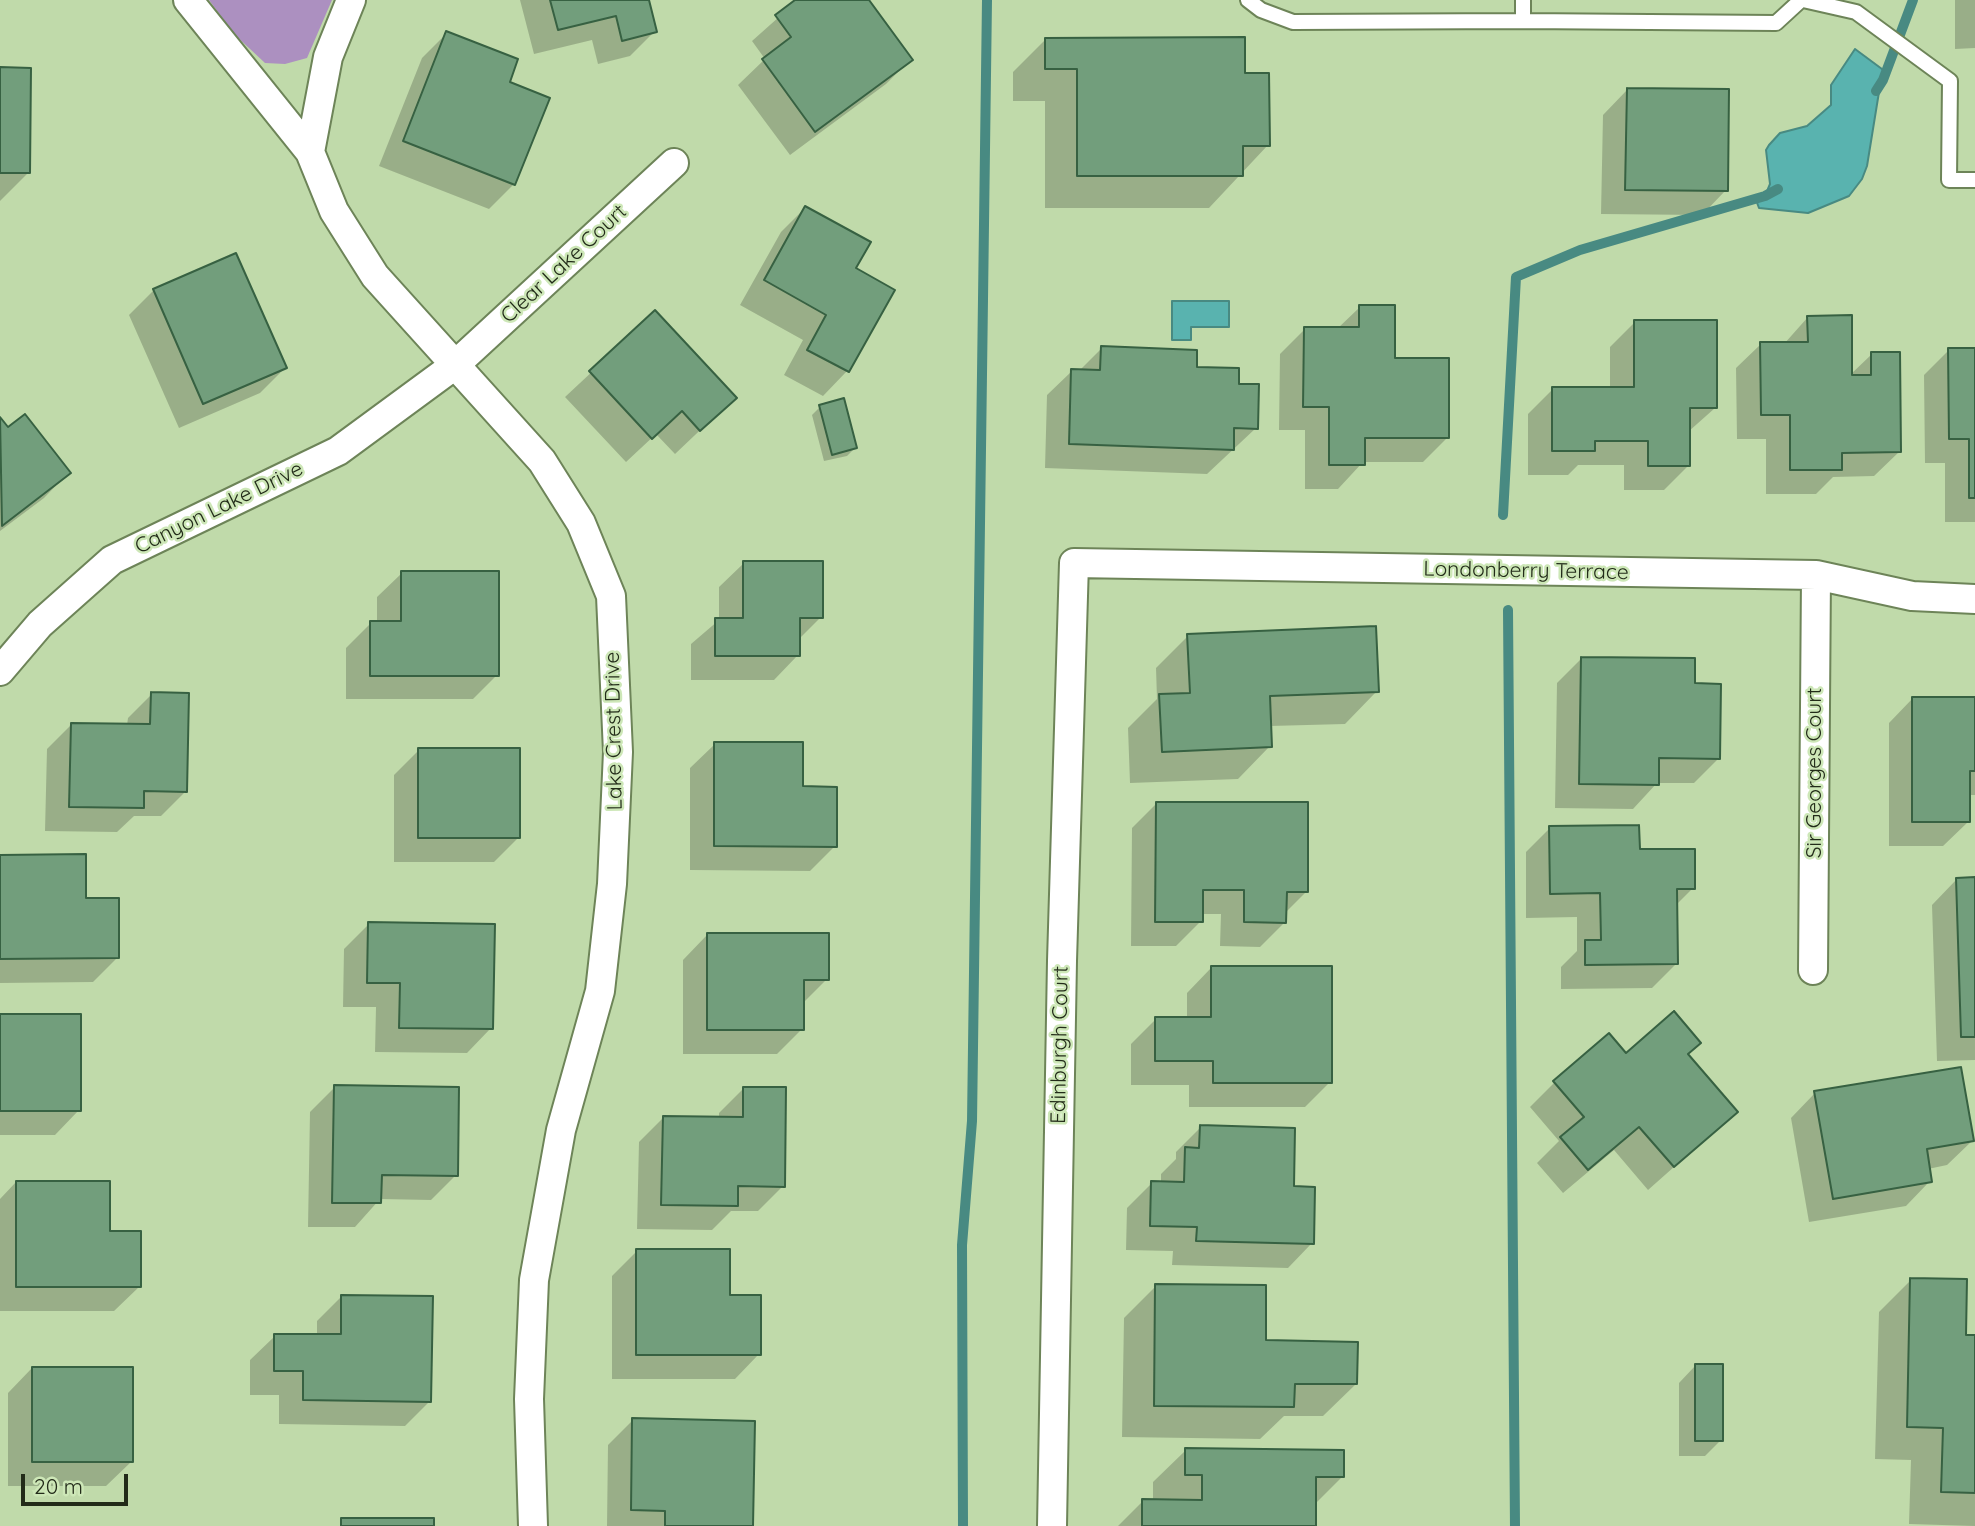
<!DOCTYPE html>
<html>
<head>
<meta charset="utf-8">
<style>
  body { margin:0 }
  #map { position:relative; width:1975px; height:1526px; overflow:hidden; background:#c0daaa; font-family:Quicksand,sans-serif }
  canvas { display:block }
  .scale { position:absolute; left:21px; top:1474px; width:107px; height:32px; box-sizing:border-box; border:4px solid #222b19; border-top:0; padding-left:9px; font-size:21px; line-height:24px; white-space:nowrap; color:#222b19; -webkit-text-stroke:5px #cde7b7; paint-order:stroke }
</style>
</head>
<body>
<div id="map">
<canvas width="1975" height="1526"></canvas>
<div class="scale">20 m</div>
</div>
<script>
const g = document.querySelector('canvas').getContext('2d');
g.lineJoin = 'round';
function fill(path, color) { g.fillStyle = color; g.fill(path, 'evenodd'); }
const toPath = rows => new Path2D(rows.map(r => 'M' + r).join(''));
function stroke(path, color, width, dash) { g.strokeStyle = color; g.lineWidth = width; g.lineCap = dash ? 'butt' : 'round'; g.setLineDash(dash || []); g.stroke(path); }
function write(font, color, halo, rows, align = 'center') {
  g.font = font + ' Quicksand,sans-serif'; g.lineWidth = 5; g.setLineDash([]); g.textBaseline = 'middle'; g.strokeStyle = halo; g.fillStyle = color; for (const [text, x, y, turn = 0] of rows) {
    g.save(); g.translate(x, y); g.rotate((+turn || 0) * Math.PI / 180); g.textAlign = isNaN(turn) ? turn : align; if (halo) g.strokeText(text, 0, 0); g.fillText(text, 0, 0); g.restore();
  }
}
fill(toPath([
  [209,0,332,0,307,58,285,64,265,63,234,34]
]), '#ac90c0');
const water = toPath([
  [1855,49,1886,72,1879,92,1867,166,1862,179,1849,196,1808,213,1759,208,1756,200,1765,196,1770,184,1766,150,1769,145,1780,133,1807,126,1831,105,1831,85,1855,49],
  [1172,301,1229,301,1229,327,1191,327,1191,340,1172,340,1172,301]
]);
fill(water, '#59b3af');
stroke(water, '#488a82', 2);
fill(toPath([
  [520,0,647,0,655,31,630,56,598,64,592,40,534,54],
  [798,0,866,0,910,60,886,84,790,155,738,85,765,59,752,41],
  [1955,0,1975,0,1975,48,1955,49],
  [447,33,507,83,514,184,489,209,379,166,422,58],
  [1046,39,1244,75,1268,145,1209,208,1045,208,1045,101,1013,101,1013,72],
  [0,69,28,173,0,201],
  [1627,90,1726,190,1702,215,1601,214,1603,115],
  [805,208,853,269,892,290,847,371,823,396,784,375,803,340,740,305,781,232],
  [154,290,285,368,260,393,179,428,129,315],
  [1360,307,1447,438,1423,462,1363,462,1338,489,1305,489,1305,430,1279,430,1280,354,1305,329,1337,329],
  [655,313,734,398,675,454,656,434,626,462,565,397],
  [1808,317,1850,375,1872,354,1899,452,1874,476,1833,477,1816,494,1766,494,1766,439,1737,439,1736,368,1761,344,1784,344],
  [1635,322,1715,408,1688,432,1688,466,1664,490,1624,490,1624,465,1578,465,1568,475,1528,475,1528,414,1553,389,1610,389,1610,347],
  [1102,348,1195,368,1237,385,1256,428,1207,474,1045,468,1047,395,1072,371,1079,371],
  [1949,350,1975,350,1975,522,1945,522,1945,463,1925,463,1924,375],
  [820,407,855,448,847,456,824,461,812,415],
  [0,420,8,430,68,473,44,498,0,531],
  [744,563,821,617,798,640,798,655,774,680,691,680,691,644,719,620,719,587],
  [402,573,497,675,473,699,346,699,346,648,371,623,377,623,377,597],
  [1188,636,1377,691,1345,724,1270,726,1270,746,1238,779,1130,783,1128,728,1157,699,1156,668],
  [1581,659,1693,685,1719,758,1694,783,1657,783,1633,809,1555,808,1557,683],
  [152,694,185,792,161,816,134,816,117,832,45,831,47,749,72,724,127,725,128,718],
  [1913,698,1975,698,1975,795,1968,795,1968,822,1943,846,1889,846,1889,723],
  [715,744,801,788,835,846,810,871,690,870,690,768],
  [419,750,519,837,494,862,394,862,394,775],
  [1156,804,1306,892,1285,913,1285,922,1260,947,1220,946,1221,914,1201,914,1201,921,1176,946,1131,946,1132,828],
  [1550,828,1638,851,1693,888,1676,905,1676,964,1652,988,1561,989,1561,967,1577,951,1577,917,1526,918,1526,852],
  [0,856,84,899,118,957,93,982,0,983],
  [1975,879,1975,1060,1937,1061,1932,905,1956,880],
  [369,924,491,1028,467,1053,375,1052,376,1007,343,1007,344,949],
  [707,935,827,979,802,1004,802,1029,777,1054,683,1054,683,960],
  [1211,968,1330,1082,1305,1107,1189,1107,1189,1085,1131,1085,1131,1044,1156,1019,1187,1019,1187,993],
  [0,1016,79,1110,55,1135,0,1135],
  [1626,1055,1687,1055,1736,1112,1648,1190,1614,1150,1563,1193,1537,1163,1559,1141,1530,1107,1555,1082],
  [335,1087,456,1175,431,1200,380,1199,355,1227,308,1227,310,1112],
  [744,1088,783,1186,758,1211,731,1211,712,1230,637,1229,639,1142,663,1118,719,1119,719,1113],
  [1815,1093,1972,1141,1947,1165,1928,1169,1930,1181,1906,1206,1809,1222,1791,1118],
  [1201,1127,1292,1188,1312,1243,1288,1268,1172,1265,1173,1251,1126,1250,1127,1208,1152,1183,1161,1183,1161,1174,1176,1159,1176,1152],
  [16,1182,109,1233,139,1287,114,1311,0,1311,0,1199],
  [637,1251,759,1354,735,1379,612,1379,612,1276],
  [1911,1280,1964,1337,1975,1337,1975,1526,1909,1524,1911,1460,1875,1459,1879,1312],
  [1156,1286,1264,1342,1356,1384,1323,1416,1284,1416,1260,1439,1122,1437,1124,1318],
  [342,1296,430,1401,405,1426,279,1424,279,1395,250,1395,250,1360,275,1336,317,1336,317,1321],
  [1695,1366,1721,1440,1705,1456,1679,1456,1679,1383],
  [32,1368,131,1462,106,1486,8,1486,8,1393],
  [633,1420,751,1526,607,1526,608,1445],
  [1186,1450,1343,1476,1314,1505,1314,1526,1118,1526,1143,1501,1153,1501,1153,1482]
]), '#0003');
stroke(toPath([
  [1876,91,1883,80,1913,0],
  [1503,515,1516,277,1580,250,1765,196,1778,189],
  [1508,610,1515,1526],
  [963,1526,962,1245,972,1121,987,0]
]), '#488a82', 10);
const building = toPath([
  [550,0,649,0,657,32,622,41,616,16,558,30,550,0],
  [795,0,869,0,913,60,815,132,762,59,791,37,775,15,795,0],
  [446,31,518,59,510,82,550,98,515,185,403,141,446,31],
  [1245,37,1245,73,1269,73,1270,146,1243,146,1243,176,1077,176,1077,69,1045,69,1045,38,1245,37],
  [0,67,31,68,30,173,0,173,0,67],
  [1627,88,1729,89,1728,191,1625,190,1627,88],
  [805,206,871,242,856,268,895,290,849,372,807,350,826,315,764,280,805,206],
  [236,253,287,368,203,404,153,289,236,253],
  [1359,305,1395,305,1395,358,1449,358,1449,438,1365,438,1365,465,1329,465,1329,407,1303,407,1304,327,1359,327,1359,305],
  [655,310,737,398,700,431,682,411,652,439,589,371,655,310],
  [1852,315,1852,375,1871,375,1871,352,1900,352,1901,452,1842,453,1842,470,1790,470,1790,415,1761,415,1760,342,1808,342,1807,316,1852,315],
  [1634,320,1717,320,1717,408,1690,408,1690,466,1648,466,1648,441,1595,441,1595,451,1552,451,1552,387,1634,387,1634,320],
  [1101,346,1197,350,1197,367,1239,368,1239,384,1259,384,1258,429,1234,428,1234,450,1069,444,1071,369,1100,370,1101,346],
  [1948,348,1975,348,1975,498,1969,498,1969,439,1949,439,1948,348],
  [844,398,857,448,832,455,819,405,844,398],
  [25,414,71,473,2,526,0,417,8,427,25,414],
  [743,561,823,561,823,618,800,618,800,656,715,656,715,618,743,618,743,561],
  [401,571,499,571,499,676,370,676,370,621,401,621,401,571],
  [1376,626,1379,692,1270,696,1272,747,1162,752,1159,694,1190,693,1187,634,1376,626],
  [1581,657,1695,658,1695,683,1721,684,1720,759,1659,758,1659,785,1579,784,1581,657],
  [151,692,189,693,187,792,144,791,144,808,69,807,71,723,150,724,151,692],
  [1912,697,1975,697,1975,771,1970,771,1970,822,1912,822,1912,697],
  [714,742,803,742,803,786,837,787,837,847,714,846,714,742],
  [418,748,520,748,520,838,418,838,418,748],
  [1156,802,1308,802,1308,892,1287,892,1286,923,1244,922,1244,890,1203,890,1203,922,1155,922,1156,802],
  [1639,825,1640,849,1695,849,1695,889,1677,889,1678,964,1585,965,1585,940,1601,940,1600,893,1550,894,1549,826,1639,825],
  [86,854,86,898,119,898,119,958,0,959,0,855,86,854],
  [1975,877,1975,1037,1961,1037,1956,878,1975,877],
  [368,922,495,924,493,1029,399,1028,400,983,367,983,368,922],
  [707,933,829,933,829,980,804,980,804,1030,707,1030,707,933],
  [1211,966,1332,966,1332,1083,1213,1083,1213,1061,1155,1061,1155,1017,1211,1017,1211,966],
  [1674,1011,1701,1043,1688,1054,1738,1112,1674,1167,1639,1127,1588,1170,1560,1137,1584,1117,1553,1081,1609,1033,1626,1053,1674,1011],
  [0,1014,81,1014,81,1111,0,1111,0,1014],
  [1961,1067,1974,1141,1927,1149,1932,1182,1833,1199,1814,1091,1961,1067],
  [334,1085,459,1087,458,1176,382,1175,381,1203,332,1203,334,1085],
  [743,1087,786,1087,785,1187,738,1186,738,1206,661,1205,663,1116,743,1117,743,1087],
  [1200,1125,1295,1128,1294,1186,1315,1187,1314,1244,1196,1241,1197,1227,1150,1226,1151,1181,1184,1182,1185,1147,1199,1148,1200,1125],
  [16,1181,110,1181,110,1231,141,1231,141,1287,16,1287,16,1181],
  [636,1249,730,1249,730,1295,761,1295,761,1355,636,1355,636,1249],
  [1910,1278,1967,1279,1966,1335,1975,1335,1975,1493,1941,1492,1943,1428,1907,1427,1910,1278],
  [1155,1284,1266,1285,1266,1340,1358,1342,1357,1384,1295,1384,1294,1407,1154,1406,1155,1284],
  [341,1295,433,1296,431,1402,303,1400,303,1371,274,1371,274,1334,341,1334,341,1295],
  [1695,1364,1723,1364,1723,1441,1695,1441,1695,1364],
  [32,1367,133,1367,133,1462,32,1462,32,1367],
  [632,1418,755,1421,753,1526,665,1526,665,1511,631,1510,632,1418],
  [1185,1448,1344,1450,1344,1477,1316,1477,1316,1526,1142,1526,1142,1499,1202,1500,1202,1475,1185,1475,1185,1448],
  [341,1518,434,1518,434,1526,341,1526,341,1518]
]);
fill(building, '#729e7c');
stroke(building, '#376142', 2);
const service = toPath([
  [1248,0,1261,10,1293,22,1523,21,1523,0],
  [1803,0,1856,12,1950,81,1949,180,1975,180],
  [1523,21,1776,23,1801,0]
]);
const minor = toPath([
  [188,0,310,152,334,211,375,276,542,461,581,523,611,596,618,752,612,884,600,991,561,1130,534,1280,529,1399,533,1526],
  [310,152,328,57,351,0],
  [0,671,40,624,112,560,338,451,455,365,674,163],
  [1813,970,1816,575],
  [1052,1526,1062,961,1074,563,1816,575,1912,596,1975,599]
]);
stroke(service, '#6d8458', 18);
stroke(minor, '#6d8458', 32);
stroke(service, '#fff', 14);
stroke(minor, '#fff', 28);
write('21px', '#222b19', '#cde7b7', [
  ["Clear Lake Court",564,264,-43],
  ["Canyon Lake Drive",219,508,-26],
  ["Londonberry Terrace",1526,571,1],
  ["Lake Crest Drive",614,731,-91],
  ["Sir Georges Court",1815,773,-90],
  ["Edinburgh Court",1060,1045,-89]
]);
</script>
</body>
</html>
